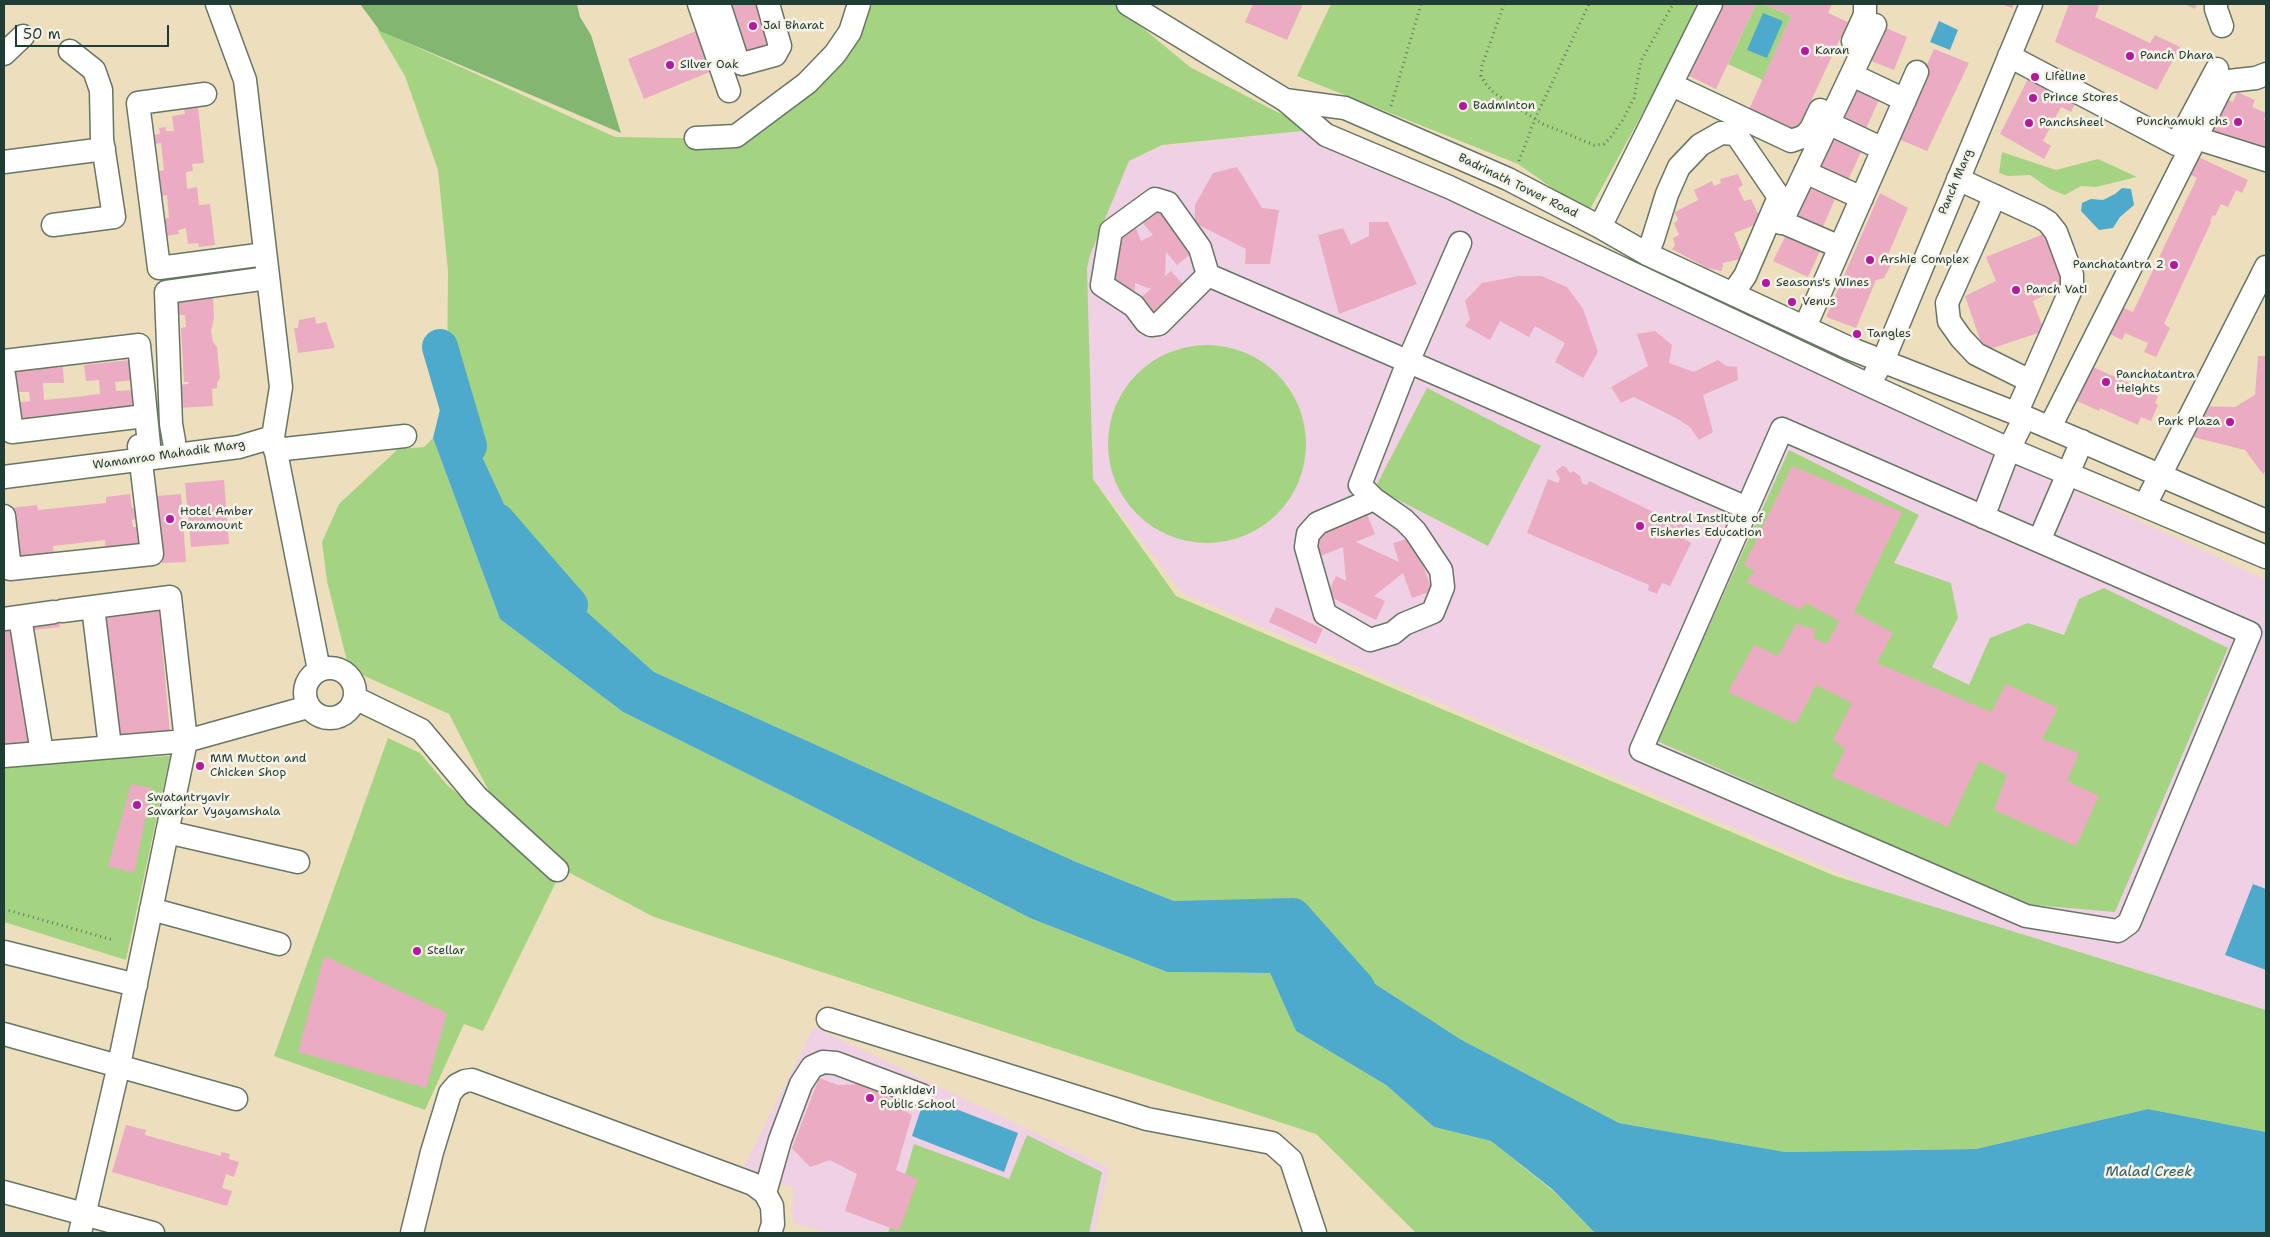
<!DOCTYPE html>
<html>
<head>
<meta charset="utf-8">
<style>
  body { margin:0 }
  #map { position:relative; width:2270px; height:1237px; overflow:hidden; background:#eddfbe; font-family:"Shantell Sans",sans-serif }
  canvas { display:block }
  .frame { position:absolute; inset:0; border:5px solid #1f3d34; pointer-events:none }
  .scale { position:absolute; left:15px; top:25px; width:154px; height:22px; box-sizing:border-box; border:2px solid #1f3d34; border-top:0; padding-left:6px; font-size:15px; line-height:18px; white-space:nowrap; color:#1f3d34; -webkit-text-stroke:4px #f7f3e8; paint-order:stroke }
</style>
</head>
<body>
<div id="map">
<canvas width="2270" height="1237"></canvas>
<div class="frame"></div>
<div class="scale">50 m</div>
</div>
<script>
const g = document.querySelector('canvas').getContext('2d');
g.lineJoin = 'round';
function fill(path, color) { g.fillStyle = color; g.fill(path, 'evenodd'); }
const toPath = rows => new Path2D(rows.map(r => 'M' + r).join(''));
function stroke(path, color, width, dash) { g.strokeStyle = color; g.lineWidth = width; g.lineCap = dash ? 'butt' : 'round'; g.setLineDash(dash || []); g.stroke(path); }
function write(font, color, halo, rows, align = 'center') {
  g.font = font + ' "Shantell Sans",sans-serif'; g.lineWidth = 5; g.setLineDash([]); g.textBaseline = 'middle'; g.strokeStyle = halo; g.fillStyle = color; for (const [text, x, y, turn = 0] of rows) {
    g.save(); g.translate(x, y); g.rotate((+turn || 0) * Math.PI / 180); g.textAlign = isNaN(turn) ? turn : align; if (halo) g.strokeText(text, 0, 0); g.fillText(text, 0, 0); g.restore();
  }
}
fill(toPath([
  [1302,131,2266,580,2266,1011,1886,893,1182,593,1088,472,1084,269,1127,161,1145,148],
  [814,1027,1109,1168,1094,1233,831,1233,793,1223,793,1188,743,1169]
]), '#f0d0e5');
fill(toPath([
  [873,4,1116,4,1133,20,1190,67,1312,130,1162,145,1129,161,1090,255,1087,269,1093,479,1176,596,1835,876,2266,1010,2266,1132,2148,1109,1976,1149,1785,1152,1619,1123,1460,1039,1306,939,1194,909,1074,861,654,672,531,562,447,381,448,271,438,170,405,76,377,29,615,137,737,139,848,46],
  [1331,4,1702,4,1588,213,1518,164,1297,76],
  [1756,4,1763,4,1791,16,1763,80,1728,64],
  [2002,152,2056,170,2098,159,2137,177,2096,187,2081,186,2065,195,2050,189,2030,175,2008,176,1999,173],
  '1108 444a99 99 0 1 1 198 0a99 99 0 1 1-198 0Z',
  [1427,388,1541,446,1488,546,1375,488],
  [433,438,500,619,623,712,804,802,1030,918,1167,972,1270,973,1296,1031,1386,1085,1434,1127,1491,1141,1552,1190,1595,1233,1416,1233,1316,1134,654,917,568,872,494,801,449,714,349,669,327,581,322,542,339,504,398,449,424,447],
  [1789,450,1919,515,1894,563,1951,583,1958,618,1932,667,1969,685,1990,638,2028,623,2064,635,2079,599,2104,588,2228,648,2115,912,2023,904,1657,741],
  [388,738,420,753,447,785,540,860,557,880,483,1031,464,1024,425,1110,274,1056],
  [170,756,126,960,4,922,4,767,31,763],
  [1027,1135,1102,1172,1089,1233,888,1233,914,1144,1009,1179]
]), '#a4d482');
fill(toPath([
  [360,4,577,4,580,17,591,35,621,133,380,31]
]), '#83b670');
fill(toPath([
  [1763,13,1783,21,1767,58,1747,50],
  [1939,21,1958,30,1950,50,1930,42],
  [2122,188,2131,189,2134,205,2120,217,2113,228,2099,230,2081,211,2082,203,2091,199,2103,200,2115,194],
  [447,381,531,562,654,672,1074,861,1194,909,1306,939,1460,1039,1619,1123,1785,1152,1976,1149,2148,1109,2266,1132,2266,1233,1595,1233,1552,1189,1491,1141,1434,1127,1386,1085,1296,1031,1270,973,1167,972,1030,918,804,802,623,712,500,619,433,438],
  [2253,884,2266,889,2266,970,2225,955],
  [925,1097,1018,1133,1004,1172,912,1136]
]), '#4daacc');
stroke(toPath([
  [440,347,469,446],
  [497,521,570,605],
  [1176,919,1293,916,1357,988]
]), '#4daacc', 36);
fill(toPath([
  [730,4,762,4,775,49,746,58],
  [1253,4,1303,4,1287,40,1245,22],
  [1715,4,1756,4,1716,89,1681,72],
  [1763,4,1832,4,1828,13,1848,22,1796,133,1747,114,1791,16],
  [2001,4,2014,4,2012,8],
  [2069,4,2093,4,2099,6,2095,17,2150,43,2155,35,2180,47,2157,90,2055,42],
  [2184,4,2197,4,2195,9],
  [1881,26,1907,37,1894,70,1866,59],
  [696,31,712,71,644,99,628,59],
  [1934,49,1969,63,1927,151,1894,137],
  [2032,71,2079,96,2071,112,2061,107,2043,141,2051,146,2044,159,2000,134],
  [1856,85,1881,95,1866,129,1840,118],
  [2237,92,2255,100,2252,107,2266,113,2264,120,2266,121,2266,151,2202,131,2221,96,2233,102],
  [198,107,204,163,192,164,193,171,186,172,187,189,197,187,199,205,210,204,215,245,199,247,198,243,188,244,186,228,178,230,179,234,167,236,167,231,162,232,161,219,169,218,167,195,162,196,159,171,164,170,161,143,154,144,153,135,160,134,159,128,166,127,166,131,174,131,172,116,185,114,184,108],
  [1829,135,1862,150,1848,180,1815,165],
  [2196,156,2248,180,2242,193,2236,190,2228,207,2221,204,2215,216,2213,215,2210,221,2211,222,2164,324,2170,328,2156,357,2144,352,2148,343,2125,333,2122,340,2110,334,2122,307,2133,312,2197,178,2187,173],
  [1237,167,1262,208,1279,210,1270,264,1245,264,1246,249,1195,223,1195,205,1213,173],
  [1738,174,1743,185,1738,188,1744,201,1751,199,1762,222,1734,233,1744,258,1723,263,1722,271,1707,268,1672,249,1675,245,1673,238,1679,235,1674,223,1678,220,1675,212,1698,200,1694,190,1712,181,1714,186,1721,183,1720,179],
  [1805,186,1835,199,1822,229,1791,216],
  [1880,193,1908,208,1887,257,1892,263,1884,278,1876,280,1856,328,1826,317],
  [1161,206,1197,249,1177,265,1166,252,1165,276,1171,271,1189,291,1155,322,1137,301,1151,289,1135,283,1135,290,1110,287,1116,238,1136,228,1141,241,1153,235,1142,222],
  [1369,222,1388,222,1417,284,1339,314,1318,235,1343,228,1351,245,1369,236],
  [1787,233,1821,249,1808,277,1773,261],
  [2046,233,2066,285,2033,301,2044,331,1984,351,1965,296,1996,281,1986,257],
  [1519,276,1541,276,1567,287,1583,309,1598,352,1583,378,1555,362,1565,343,1535,326,1529,337,1500,321,1490,340,1465,326,1470,319,1465,301,1482,283],
  [213,295,214,318,211,331,213,342,217,347,220,378,217,383,217,388,212,389,213,406,177,408,176,385,188,384,189,382,184,382,181,328,186,327,185,315,179,315,178,297],
  [315,317,316,324,326,322,335,348,298,353,294,328,298,328,299,320],
  [1655,331,1672,345,1669,363,1694,372,1718,360,1726,366,1737,367,1738,380,1703,395,1713,432,1699,440,1690,427,1676,418,1634,397,1621,403,1611,387,1648,366,1637,334],
  [2258,356,2266,356,2266,471,2263,474,2245,450,2193,437,2196,406,2235,407,2255,395],
  [131,360,133,380,115,382,116,391,133,390,135,411,17,424,14,403,30,401,29,392,13,392,9,371,63,367,64,383,43,383,44,400,75,397,100,394,99,380,86,381,84,365],
  [2093,367,2158,396,2155,403,2158,405,2151,421,2141,417,2138,425,2100,408,2099,411,2077,401],
  [1562,466,1566,467,1570,473,1573,471,1580,476,1582,483,1587,485,1589,481,1674,522,1673,526,1676,527,1679,522,1689,528,1683,538,1691,543,1670,586,1662,583,1657,594,1648,590,1649,585,1527,533,1548,479,1558,483,1560,479,1556,471],
  [1792,466,1902,512,1854,612,1893,633,1877,663,1991,712,2006,684,2058,708,2042,739,2079,753,2067,781,2099,796,2076,846,1994,810,2007,775,1979,761,1948,827,1832,777,1845,749,1833,740,1852,703,1816,685,1796,724,1728,692,1754,645,1778,656,1796,624,1815,629,1813,638,1827,644,1839,621,1806,603,1800,610,1746,582,1754,571,1744,565],
  [224,480,229,544,191,547,185,483],
  [130,494,132,508,137,508,138,519,132,520,133,527,145,526,148,550,106,555,105,540,53,546,54,557,16,562,11,508,37,505,38,510,106,503,106,497],
  [181,494,186,562,162,563,157,496],
  [1366,512,1375,534,1356,542,1399,562,1393,543,1413,537,1432,591,1412,598,1403,573,1374,596,1385,601,1376,620,1327,595,1336,576,1346,581,1343,547,1318,557,1309,535],
  [1276,607,1323,629,1316,644,1269,622],
  [159,610,170,733,112,737,98,619],
  [59,617,60,627,33,630,32,621],
  [15,625,29,747,4,751,4,626],
  [131,784,152,788,134,873,108,866],
  [324,956,447,1013,426,1088,298,1052],
  [819,1078,838,1085,862,1084,876,1087,901,1109,912,1115,896,1170,918,1179,899,1231,845,1211,857,1174,830,1160,810,1167,792,1148],
  [126,1125,146,1130,145,1135,221,1156,221,1152,230,1154,229,1159,239,1162,234,1177,226,1174,222,1188,232,1191,227,1206,112,1172]
]), '#ebabc2');
const minor = toPath([
  [217,4,245,80,281,387,273,437,319,670],
  [699,4,729,91],
  [719,4,737,59,742,64,775,55,780,46,768,4],
  [1128,4,1285,100,1345,108,1508,179,1600,227,1647,254,1849,348,2025,417,2266,521],
  [2216,4,2216,9,2222,26],
  [1853,41,1865,15,1865,4],
  [4,54,23,36],
  [2009,56,2176,144,2185,129,2217,69],
  [1852,75,1905,100],
  [1672,85,1791,141,1805,136,1811,129,1820,110],
  [205,94,138,103,159,268,265,254],
  [1285,100,1326,135,1449,187,1869,385,2009,449,2266,557],
  [1828,123,1883,149],
  [696,138,736,136,807,83,835,54,850,32,859,4],
  [2196,138,2266,160],
  [4,162,104,149],
  [1805,172,1862,198],
  [1958,179,2040,217,2048,222,2056,232,2072,275,2072,287,2016,414],
  [1995,196,1947,303,1949,321,1961,338,1976,354,2030,381],
  [1782,222,1840,247],
  [1781,223,1875,25],
  [53,225,114,217,102,139,101,90,94,70,70,51],
  [1600,227,1711,4],
  [1647,254,1653,239,1667,194,1679,167,1700,145,1721,133,1736,134,1779,197,1745,276,1733,293],
  [1208,275,1159,324,1151,325,1146,322,1134,306,1102,285,1111,231,1155,199,1168,203,1200,248,1208,275,1747,508],
  [1805,327,1917,72],
  [4,361,139,345,149,445],
  [1875,374,1883,361,2031,4],
  [4,375,12,432,145,416],
  [2050,427,2222,86,2229,81,2256,78,2266,74],
  [1782,429,2250,633,2129,923,2118,931,2026,916,1641,750,1782,429],
  [174,441,171,424,166,292,268,278],
  [275,450,405,436],
  [4,477,239,447,273,437],
  [1374,499,1318,523,1308,534,1306,547,1325,614,1370,640,1393,633,1404,624,1433,612,1443,587,1441,570,1415,531,1404,520,1374,499,1360,485,1408,362,1460,243],
  [2145,505,2266,267],
  [4,516,10,569,152,554,139,446],
  [1983,517,2009,449,2025,417],
  [2039,541,2082,441],
  [93,607,110,747],
  [62,611,170,597,186,741,119,1065,80,1233],
  [20,617,42,753],
  [4,619,54,612],
  '305 693a25 25 0 1 1 50 0a25 25 0 1 1-50 0Z',
  [355,698,421,730,476,796,557,870],
  [4,756,186,741,308,707],
  [167,832,298,862],
  [151,909,279,944],
  [4,952,136,985],
  [828,1019,1147,1119,1272,1143,1291,1160,1315,1233],
  [4,1034,236,1099],
  [4,1192,153,1233],
  [765,1193,780,1140,801,1084,812,1067,823,1062,836,1063,921,1095],
  [412,1233,432,1152,450,1093,457,1085,465,1081,472,1080,753,1184,765,1193,772,1206,773,1224,770,1233]
]);
stroke(minor, '#677664', 25);
stroke(toPath([
  [1504,4,1482,66,1481,76,1485,83,1494,93,1543,124,1594,145,1604,144,1610,138,1624,118,1634,98,1641,61,1673,4],
  [1391,106,1421,4],
  [1519,161,1535,119,1589,4],
  [4,909,113,940]
]), '#677664', 3, [1, 4]);
stroke(minor, '#fff', 22);
for (const [x, y, r, color] of [
  [753,26,5,"#b5179e"],
  [1805,51,5,"#b5179e"],
  [2130,56,5,"#b5179e"],
  [670,65,5,"#b5179e"],
  [2035,77,5,"#b5179e"],
  [2033,98,5,"#b5179e"],
  [1463,106,5,"#b5179e"],
  [2238,122,5,"#b5179e"],
  [2029,123,5,"#b5179e"],
  [1870,260,5,"#b5179e"],
  [2174,265,5,"#b5179e"],
  [1766,283,5,"#b5179e"],
  [2016,290,5,"#b5179e"],
  [1792,302,5,"#b5179e"],
  [1857,334,5,"#b5179e"],
  [2106,382,5,"#b5179e"],
  [2230,422,5,"#b5179e"],
  [170,519,5,"#b5179e"],
  [1640,526,5,"#b5179e"],
  [200,766,5,"#b5179e"],
  [137,805,5,"#b5179e"],
  [417,951,5,"#b5179e"],
  [870,1098,5,"#b5179e"]
]) { const dot = new Path2D(); dot.arc(x, y, r, 0, 2 * Math.PI); g.fillStyle = color; g.fill(dot); stroke(dot, '#f7f3e8', 2); }
write('12px', '#1f3d34', '#f7f3e8', [
  ["Jai Bharat",763,26],
  ["Karan",1815,51],
  ["Panch Dhara",2140,56],
  ["Silver Oak",680,65],
  ["Lifeline",2045,77],
  ["Prince Stores",2043,98],
  ["Badminton",1473,106],
  ["Punchamuki chs",2228,122,"right"],
  ["Panchsheel",2039,123],
  ["Arshie Complex",1880,260],
  ["Panchatantra 2",2164,265,"right"],
  ["Seasons's Wines",1776,283],
  ["Panch Vati",2026,290],
  ["Venus",1802,302],
  ["Tangles",1867,334],
  ["Panchatantra",2116,375],
  ["Heights",2116,389],
  ["Park Plaza",2220,422,"right"],
  ["Hotel Amber",180,512],
  ["Paramount",180,526],
  ["Central Institute of",1650,519],
  ["Fisheries Education",1650,533],
  ["MM Mutton and",210,759],
  ["Chicken Shop",210,773],
  ["Swatantryavir",147,798],
  ["Savarkar Vyayamshala",147,812],
  ["Stellar",427,951],
  ["Jankidevi",880,1091],
  ["Public School",880,1105]
], 'left');
write('12px', '#1f3d34', '#f7f3e8', [
  ["Panch Marg",1956,182,-67],
  ["Badrinath Tower Road",1518,186,26],
  ["Wamanrao Mahadik Marg",169,455,-8]
]);
write('italic 14px', '#2d5e62', '#f7f3e8', [
  ["Malad Creek",2149,1172]
]);
</script>
</body>
</html>
